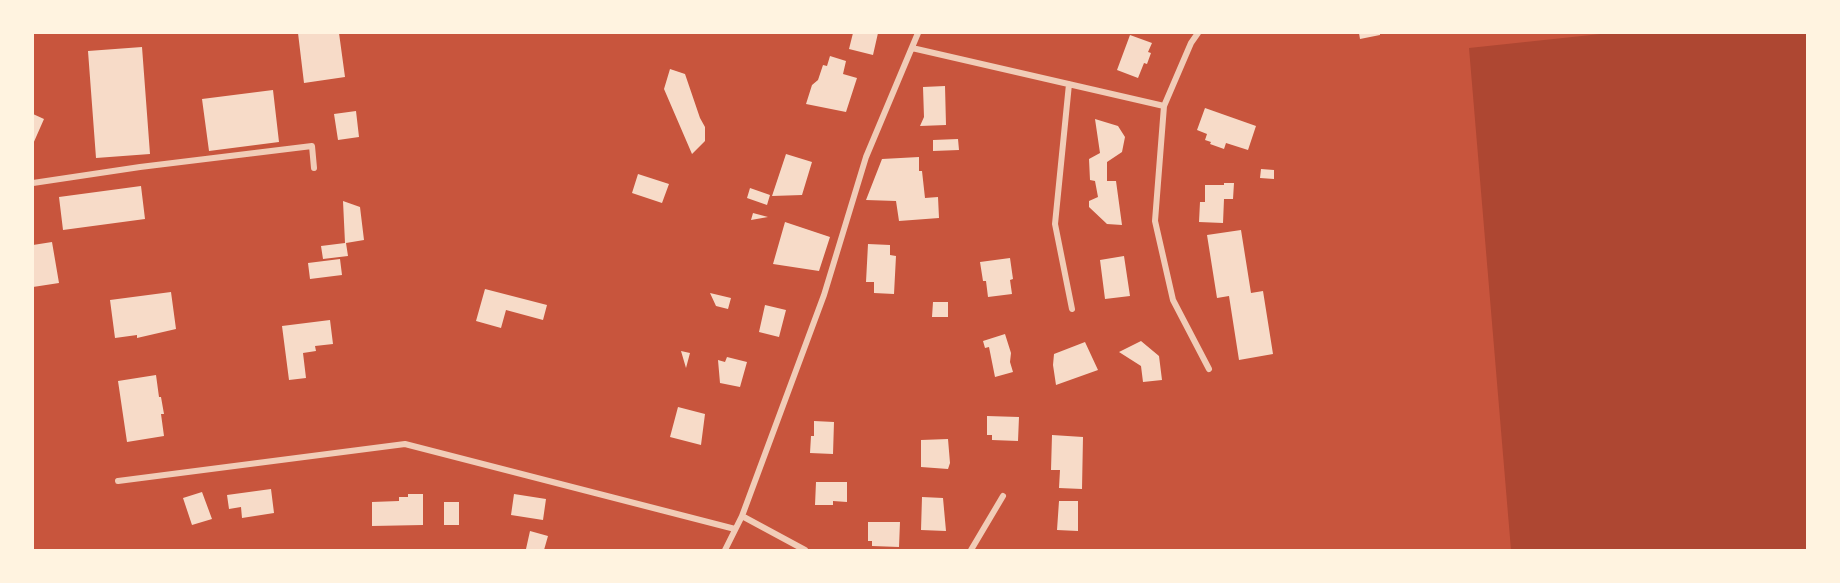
<!DOCTYPE html>
<html>
<head>
<meta charset="utf-8">
<style>
  body { margin:0 }
  #map { position:relative; width:1840px; height:583px; overflow:hidden; background:#c8553d; font-family:Manrope,sans-serif }
  canvas { display:block }
  .frame { position:absolute; inset:0; border:34px solid #fff3e0; pointer-events:none }
</style>
</head>
<body>
<div id="map">
<canvas width="1840" height="583"></canvas>
<div class="frame"></div>
</div>
<script>
const g = document.querySelector('canvas').getContext('2d');
g.lineJoin = 'round';
function fill(path, color) { g.fillStyle = color; g.fill(path, 'evenodd'); }
const toPath = rows => new Path2D(rows.map(r => 'M' + r).join(''));
function stroke(path, color, width, dash) { g.strokeStyle = color; g.lineWidth = width; g.lineCap = dash ? 'butt' : 'round'; g.setLineDash(dash || []); g.stroke(path); }
fill(toPath([
  [1610,33,1807,33,1807,550,1511,550,1469,48]
]), '#ae4732');
fill(toPath([
  [298,33,339,33,345,77,304,83],
  [853,33,878,33,873,55,849,49],
  [1359,33,1380,33,1380,35,1360,39],
  [1130,35,1152,43,1148,52,1151,53,1147,64,1144,63,1138,78,1117,70],
  [142,47,150,154,96,158,88,51],
  [830,56,846,61,843,74,857,78,846,112,806,104,812,85,818,80,823,65,827,66],
  [670,69,685,74,700,118,705,127,705,141,692,154,664,89],
  [945,86,946,125,920,126,924,117,923,87],
  [273,90,279,142,209,151,202,99],
  [1205,108,1256,126,1248,150,1226,143,1224,149,1210,144,1211,142,1205,140,1207,134,1197,130],
  [356,111,359,137,338,140,334,114],
  [33,114,44,119,33,144],
  [1095,119,1118,126,1125,137,1122,152,1107,162,1107,181,1116,181,1122,225,1107,224,1089,207,1089,201,1098,197,1095,181,1090,180,1089,159,1100,153],
  [958,139,959,150,933,151,933,140],
  [786,154,812,162,802,195,772,196],
  [919,157,919,171,922,171,925,198,938,197,939,218,899,221,896,201,866,200,882,159],
  [1261,169,1274,170,1274,179,1260,178],
  [638,174,669,184,662,203,632,193],
  [1224,183,1234,183,1233,199,1224,199,1223,223,1199,222,1200,202,1205,202,1205,185,1224,185],
  [141,186,145,219,63,230,59,197],
  [750,188,770,195,767,205,747,198],
  [343,201,360,207,364,240,346,243,348,256,323,259,321,246,345,243],
  [753,213,768,217,751,220],
  [785,222,830,237,819,271,773,264],
  [1241,230,1251,293,1263,291,1273,354,1239,360,1229,296,1217,298,1207,235],
  [52,242,59,283,33,287,33,245],
  [868,244,890,245,890,255,896,256,894,294,874,293,874,282,866,282],
  [1124,256,1130,296,1105,299,1100,260],
  [1010,258,1013,279,1010,280,1012,294,988,297,986,281,983,281,980,262],
  [340,259,342,275,310,279,308,263],
  [485,289,547,305,543,320,506,310,501,328,476,321],
  [171,292,176,329,137,338,137,335,115,338,110,300],
  [710,293,731,298,728,309,716,306],
  [933,302,948,302,948,317,932,317],
  [765,305,786,310,779,337,759,332],
  [330,320,333,344,315,346,316,351,303,353,306,378,289,380,282,326],
  [1005,334,1011,353,1010,362,1013,372,995,377,989,347,985,348,983,341],
  [1141,341,1159,356,1162,380,1143,382,1141,366,1119,352],
  [1085,342,1098,370,1056,385,1053,365,1054,354],
  [681,351,690,353,686,368],
  [727,357,747,362,740,387,720,383,718,360,725,362],
  [156,375,159,397,161,397,164,414,161,414,164,436,127,442,118,381],
  [678,407,705,414,701,445,670,437],
  [987,416,1019,417,1018,441,992,440,992,435,987,435],
  [814,421,834,422,833,454,810,453,811,436,814,436],
  [1052,435,1083,437,1082,489,1059,488,1060,470,1051,470],
  [948,439,950,463,948,469,921,467,921,440],
  [816,482,847,482,847,502,833,501,833,505,815,505],
  [271,489,274,513,242,518,241,507,229,509,227,495],
  [202,492,212,519,192,525,183,498],
  [408,494,423,494,423,525,372,526,372,502,399,501,399,497,408,497],
  [514,494,546,499,543,520,511,515],
  [922,497,943,498,946,531,921,530],
  [1059,501,1078,501,1078,531,1057,530],
  [444,502,459,502,459,525,444,525],
  [868,522,900,522,899,547,872,546,872,541,868,541],
  [530,531,548,536,544,550,526,549]
]), '#f7dbc8');
stroke(toPath([
  [1198,33,1191,43,1164,106,1155,221,1173,300,1209,369],
  [912,48,1164,106],
  [1069,84,1055,224,1072,309],
  [33,183,140,167,312,146,314,168],
  [118,481,405,444,735,529],
  [742,516,805,550],
  [725,550,742,516,824,295,866,157,918,33],
  [971,550,1003,496]
]), '#f1ccb7', 6);
</script>
</body>
</html>
